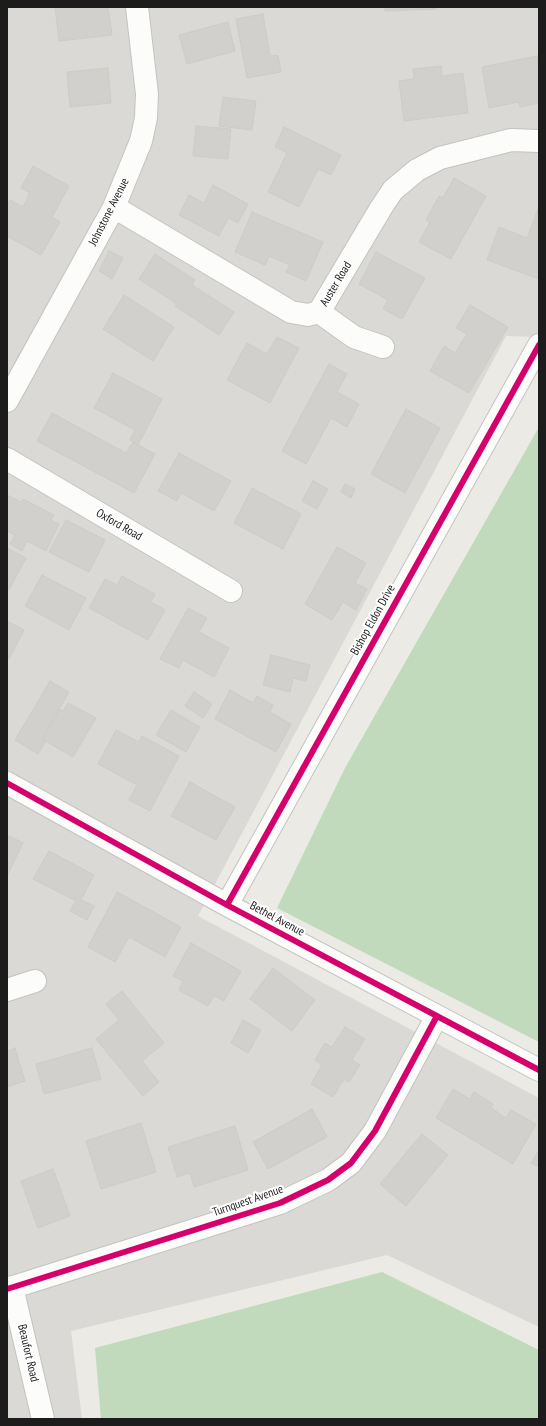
<!DOCTYPE html>
<html>
<head>
<meta charset="utf-8">
<style>
  body { margin:0 }
  #map { position:relative; width:546px; height:1426px; overflow:hidden; background:#ebeae5; font-family:"PT Sans Narrow",sans-serif }
  canvas { display:block }
  .frame { position:absolute; inset:0; border:8px solid #1c1c1c; pointer-events:none }
</style>
</head>
<body>
<div id="map">
<canvas width="546" height="1426"></canvas>
<div class="frame"></div>
</div>
<script>
const g = document.querySelector('canvas').getContext('2d');
g.lineJoin = 'round';
function fill(path, color) { g.fillStyle = color; g.fill(path, 'evenodd'); }
const toPath = rows => new Path2D(rows.map(r => 'M' + r).join(''));
function stroke(path, color, width, dash) { g.strokeStyle = color; g.lineWidth = width; g.lineCap = dash ? 'butt' : 'round'; g.setLineDash(dash || []); g.stroke(path); }
function write(font, color, halo, rows, align = 'center') {
  g.font = font + ' "PT Sans Narrow",sans-serif'; g.lineWidth = 4; g.setLineDash([]); g.textBaseline = 'middle'; g.strokeStyle = halo; g.fillStyle = color; for (const [text, x, y, turn = 0] of rows) {
    g.save(); g.translate(x, y); g.rotate((+turn || 0) * Math.PI / 180); g.textAlign = isNaN(turn) ? turn : align; if (halo) g.strokeText(text, 0, 0); g.fillText(text, 0, 0); g.restore();
  }
}
fill(toPath([
  [7,7,539,7,539,337,506,336,198,916,539,1098,539,1327,387,1255,71,1331,82,1419,7,1419]
]), '#dad9d6');
fill(toPath([
  [539,427,539,1042,277,908,345,768],
  [382,1272,539,1350,539,1419,101,1419,95,1348]
]), '#c1dabb');
const building = toPath([
  [55,7,108,7,112,35,59,41,55,7],
  [385,7,436,7,436,9,385,11,385,7],
  [263,14,270,56,278,55,281,72,247,78,236,19,263,14],
  [228,22,235,51,187,64,179,35,228,22],
  [537,56,539,67,539,103,520,107,519,102,489,108,482,67,537,56],
  [441,66,442,76,463,73,468,113,404,121,399,81,414,79,413,69,441,66],
  [108,68,111,103,70,107,67,72,108,68],
  [223,97,256,101,252,130,219,126,223,97],
  [196,126,231,129,228,159,193,156,196,126],
  [284,127,341,155,331,175,318,169,299,207,268,192,287,153,275,147,284,127],
  [33,166,69,186,52,217,60,222,41,255,7,236,7,206,10,200,23,207,30,193,21,188,33,166],
  [454,178,486,196,451,259,419,242,430,222,426,220,439,196,443,198,454,178],
  [213,185,248,204,238,223,228,218,219,236,179,215,189,195,204,203,213,185],
  [538,209,539,210,539,279,487,260,499,227,527,238,538,209],
  [252,212,323,242,306,281,286,272,290,265,269,256,265,265,235,252,252,212],
  [109,251,123,258,112,279,99,271,109,251],
  [376,252,425,278,402,319,383,309,388,300,359,284,376,252],
  [155,254,195,280,192,285,234,312,219,335,175,306,177,304,139,279,155,254],
  [124,295,174,327,153,361,103,329,124,295],
  [470,305,508,327,469,393,430,371,444,346,455,353,467,334,456,328,470,305],
  [277,337,299,348,270,403,227,380,247,343,267,354,277,337],
  [329,364,347,374,337,392,359,404,347,427,331,418,306,464,282,451,329,364],
  [113,373,162,399,138,445,130,440,135,430,94,408,113,373],
  [406,409,440,428,405,493,371,474,406,409],
  [52,413,126,453,133,442,155,454,134,493,37,441,52,413],
  [179,453,231,481,214,511,181,493,177,501,158,491,179,453],
  [313,481,328,489,317,509,302,501,313,481],
  [345,484,355,489,351,498,341,492,345,484],
  [252,488,301,514,283,549,234,523,252,488],
  [9,496,21,502,23,499,54,515,51,520,59,524,46,551,27,541,22,551,10,544,15,535,7,531,7,500,9,496],
  [66,520,105,540,89,572,49,552,66,520],
  [337,547,366,563,355,583,367,589,356,610,343,602,332,620,305,604,337,547],
  [7,548,26,558,9,590,7,589,7,548],
  [42,575,86,598,69,630,25,606,42,575],
  [122,576,155,594,151,602,165,610,148,640,89,608,105,579,117,585,122,576],
  [188,608,207,618,199,632,229,648,214,677,183,660,179,668,160,659,188,608],
  [7,621,24,630,9,659,7,658,7,621],
  [271,655,310,665,306,681,293,678,290,692,263,685,271,655],
  [50,681,69,692,42,739,46,741,38,754,15,740,50,681],
  [230,690,253,703,257,696,273,705,270,712,291,724,276,752,215,719,230,690],
  [194,692,212,704,203,718,185,706,194,692],
  [68,703,96,718,73,757,42,739,59,709,63,711,68,703],
  [171,710,200,727,186,752,156,735,171,710],
  [116,730,139,742,142,736,179,756,150,811,129,800,137,785,98,764,116,730],
  [190,782,235,807,216,840,171,816,190,782],
  [9,836,23,843,7,876,7,839,9,836],
  [49,851,94,875,81,900,94,906,87,920,70,911,76,901,33,879,49,851],
  [117,892,181,927,165,957,129,937,115,962,88,947,117,892],
  [191,943,241,971,224,1001,214,996,208,1006,179,990,183,981,173,976,191,943],
  [273,968,315,1000,292,1031,250,999,273,968],
  [122,991,164,1043,142,1061,159,1082,143,1096,96,1039,119,1020,106,1004,122,991],
  [243,1020,261,1030,248,1053,231,1043,243,1020],
  [345,1027,365,1039,352,1060,360,1065,349,1082,344,1079,333,1097,311,1084,322,1065,315,1060,325,1043,332,1047,345,1027],
  [15,1048,25,1081,7,1087,7,1051,15,1048],
  [92,1048,101,1079,44,1094,36,1064,92,1048],
  [453,1089,470,1099,474,1092,493,1104,491,1108,506,1118,511,1110,536,1124,513,1164,436,1118,453,1089],
  [312,1109,327,1137,268,1169,253,1142,312,1109],
  [141,1123,156,1172,101,1189,86,1141,141,1123],
  [235,1126,248,1170,194,1187,190,1173,177,1177,168,1147,235,1126],
  [422,1134,448,1155,406,1206,380,1184,422,1134],
  [539,1150,539,1167,531,1163,539,1150],
  [53,1169,70,1216,38,1228,21,1181,53,1169]
]);
fill(building, '#d2d0cc');
stroke(building, '#ceccc6', 1);
const minor = toPath([
  [114,207,291,312,308,315,319,312,381,208,393,190,417,170,440,158,511,140,539,141],
  [319,312,354,337,383,347],
  [7,401,114,207,141,141,146,118,147,94,137,7],
  [7,459,231,591],
  [7,783,227,905,539,1070],
  [227,905,539,345],
  [7,990,35,981],
  [12,1287,43,1419],
  [7,1289,280,1203,328,1180,351,1163,375,1131,437,1016]
]);
stroke(minor, '#c3c3c1', 24);
stroke(minor, '#fcfcfb', 22);
stroke(toPath([
  [7,783,227,905,539,1070],
  [227,905,539,345],
  [7,1289,280,1203,328,1180,351,1163,375,1131,437,1016]
]), '#d6006c', 6);
write('12px', '#1c1c1c', '#fff', [
  ["Johnstone Avenue",109,212,-63],
  ["Auster Road",336,284,-59],
  ["Oxford Road",119,525,30],
  ["Bishop Eldon Drive",373,620,-61],
  ["Bethel Avenue",277,919,28],
  ["Turnquest Avenue",248,1201,-19],
  ["Beaufort Road",28,1353,77]
]);
</script>
</body>
</html>
